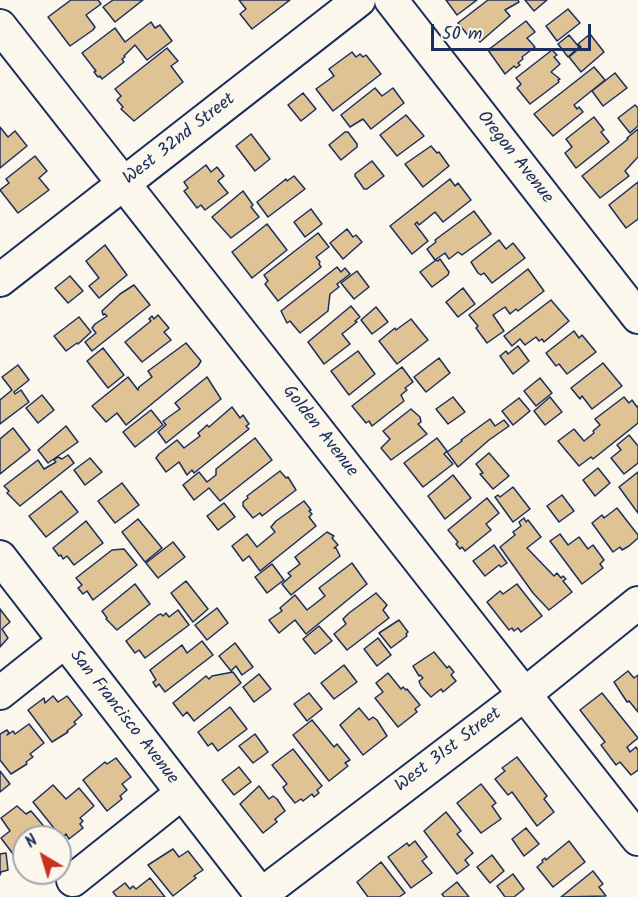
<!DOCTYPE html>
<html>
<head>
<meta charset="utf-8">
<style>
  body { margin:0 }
  #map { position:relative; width:638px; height:897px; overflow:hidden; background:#fbf7ec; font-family:Kalam,sans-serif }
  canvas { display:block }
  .north { position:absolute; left:12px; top:825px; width:60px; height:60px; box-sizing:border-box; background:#fbf7ec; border:2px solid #a1a7b3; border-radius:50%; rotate:322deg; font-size:16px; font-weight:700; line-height:24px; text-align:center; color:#1b2f5e }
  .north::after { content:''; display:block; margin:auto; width:21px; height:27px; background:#c8321e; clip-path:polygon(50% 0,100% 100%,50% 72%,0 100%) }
  .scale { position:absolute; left:431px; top:24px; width:160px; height:27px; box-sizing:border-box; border:3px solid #1b2f5e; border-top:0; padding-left:8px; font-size:18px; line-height:21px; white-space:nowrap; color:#1b2f5e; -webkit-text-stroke:4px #fbf7ec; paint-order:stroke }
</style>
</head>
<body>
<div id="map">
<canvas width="638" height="897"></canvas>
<div class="north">N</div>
<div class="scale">50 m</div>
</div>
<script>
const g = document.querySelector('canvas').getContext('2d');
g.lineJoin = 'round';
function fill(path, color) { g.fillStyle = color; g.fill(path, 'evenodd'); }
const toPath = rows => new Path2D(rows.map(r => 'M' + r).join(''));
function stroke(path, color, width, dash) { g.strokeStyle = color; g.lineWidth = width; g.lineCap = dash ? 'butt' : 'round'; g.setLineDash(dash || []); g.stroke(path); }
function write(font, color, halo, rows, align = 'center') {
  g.font = font + ' Kalam,sans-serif'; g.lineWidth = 6; g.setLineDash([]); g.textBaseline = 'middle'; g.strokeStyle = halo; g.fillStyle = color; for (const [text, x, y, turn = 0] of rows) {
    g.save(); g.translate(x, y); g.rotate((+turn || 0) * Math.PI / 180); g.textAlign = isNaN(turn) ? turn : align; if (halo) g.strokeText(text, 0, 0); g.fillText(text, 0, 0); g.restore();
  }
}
const building = toPath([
  [71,0,98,0,101,4,86,15,95,27,93,30,70,46,48,17,71,0],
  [113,0,143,0,115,22,103,7,113,0],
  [239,0,290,0,252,29,240,14,246,9,239,0],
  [446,0,477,0,457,15,446,0],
  [488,0,518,0,519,2,505,10,510,16,480,42,475,35,470,38,458,23,488,0],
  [525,0,547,0,534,11,525,0],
  [568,9,580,23,557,41,546,26,568,9],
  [526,21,535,32,527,38,535,47,522,57,523,59,518,63,520,65,516,68,514,66,505,74,488,50,526,21],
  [151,22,155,28,160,25,172,41,147,60,135,45,124,56,125,57,122,59,124,62,102,79,100,76,98,77,94,72,96,71,82,53,115,28,125,42,151,22],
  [590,34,604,52,581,72,569,57,581,47,578,44,590,34],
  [569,35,579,47,568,57,558,44,569,35],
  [167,48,178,61,171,66,183,82,134,121,121,109,123,107,117,100,121,96,115,89,167,48],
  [552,50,557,55,554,57,560,64,551,72,560,79,558,80,559,82,530,104,517,88,521,84,516,78,552,50],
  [352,52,356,57,360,54,363,57,366,55,381,74,333,111,316,89,334,76,329,69,352,52],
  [594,67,605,80,574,105,577,109,579,107,583,112,553,136,534,114,594,67],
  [615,73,627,88,603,106,592,91,615,73],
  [375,88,382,96,393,88,404,103,371,129,363,119,350,127,341,115,375,88],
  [303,93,316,109,301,121,288,105,303,93],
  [635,105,638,108,638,126,630,133,618,118,635,105],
  [406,115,424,136,397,156,380,135,406,115],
  [594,117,604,130,601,132,609,142,576,168,565,153,572,147,566,139,594,117],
  [0,127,8,137,15,131,27,146,0,168,0,127],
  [638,129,638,157,625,171,629,176,600,198,582,176,628,139,627,138,638,129],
  [345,132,348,132,357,144,357,147,341,160,329,145,345,132],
  [251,134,270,159,255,171,236,146,251,134],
  [431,146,437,153,439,152,449,166,423,187,405,164,431,146],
  [35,156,47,171,39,178,49,190,18,213,0,190,9,183,6,179,35,156],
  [372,161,384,176,367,189,364,189,355,176,355,174,372,161],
  [206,165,211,172,217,167,224,176,218,181,228,193,205,210,201,205,197,208,184,191,188,188,184,182,206,165],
  [294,176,305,189,268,217,257,202,286,179,287,181,294,176],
  [450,179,455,186,458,183,471,200,443,222,435,212,419,225,417,222,415,224,428,241,412,254,390,226,450,179],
  [638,182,638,219,626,228,609,205,638,182],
  [243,191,253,205,251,207,259,217,231,238,212,217,243,191],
  [311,209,322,224,305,237,294,222,311,209],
  [474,211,491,234,462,255,458,252,449,259,445,253,435,260,427,249,436,242,435,240,474,211],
  [267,224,287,250,252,278,232,252,267,224],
  [347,229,353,237,356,235,362,242,343,259,330,243,347,229],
  [318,233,329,247,316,257,320,262,319,264,321,267,278,301,265,284,268,281,264,275,318,233],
  [499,240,506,249,513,243,525,258,492,283,484,273,481,275,478,273,471,262,499,240],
  [105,245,127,275,99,298,89,286,99,278,86,261,105,245],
  [440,259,449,272,448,275,432,287,420,272,436,260,438,261,440,259],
  [337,267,341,272,345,268,350,274,337,284,339,287,330,294,328,311,300,333,290,321,287,323,281,311,337,267],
  [528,269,544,291,518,311,516,309,510,314,505,307,493,315,504,331,487,343,476,328,478,326,469,315,528,269],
  [357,271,369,287,354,299,341,283,357,271],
  [70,276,83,291,68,303,55,288,70,276],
  [134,285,150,305,92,351,85,342,96,333,92,328,95,324,107,316,105,314,103,315,102,311,120,294,134,285],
  [463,288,475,304,458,317,446,302,463,288],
  [551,300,569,321,544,342,542,339,539,341,536,337,525,345,520,339,512,346,504,336,551,300],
  [351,306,360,317,355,321,357,322,342,334,350,344,324,364,308,342,351,306],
  [376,307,388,322,372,334,361,320,376,307],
  [158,315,169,328,164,332,171,340,142,362,125,342,151,321,149,319,152,316,154,319,158,315],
  [79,317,91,332,78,344,77,343,66,351,54,336,79,317],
  [411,319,428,340,397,364,379,341,395,328,396,330,411,319],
  [574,331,579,338,582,335,596,352,567,374,559,364,556,366,546,353,574,331],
  [186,343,201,361,198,366,126,425,117,413,106,422,92,406,128,377,138,390,139,387,152,377,148,371,186,343],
  [518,346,529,361,513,374,500,356,506,351,508,354,518,346],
  [103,348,124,375,108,388,87,361,103,348],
  [358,351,375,374,349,395,331,371,358,351],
  [439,358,450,373,426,392,414,377,439,358],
  [603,363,622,386,592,409,582,396,580,399,571,388,603,363],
  [18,365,29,380,14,392,15,394,21,390,29,402,0,424,0,400,12,390,2,377,18,365],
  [402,367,413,382,405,388,407,390,401,395,404,401,372,426,369,421,366,423,352,406,402,367],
  [207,377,221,399,166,443,158,432,166,425,163,421,180,409,175,403,207,377],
  [540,378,552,393,536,406,524,391,540,378],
  [42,395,54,410,38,423,26,408,42,395],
  [453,397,465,412,448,424,436,409,453,397],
  [550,397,562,412,545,425,534,411,550,397],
  [624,397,629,403,632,400,637,407,638,406,638,423,593,459,591,457,579,466,558,441,574,429,584,441,594,433,593,431,600,425,595,419,624,397],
  [519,398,530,411,513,425,502,411,519,398],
  [232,407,240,418,243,415,249,424,246,426,249,429,194,473,192,470,187,475,179,462,166,472,156,458,159,454,177,440,184,448,200,436,198,433,204,428,207,425,209,427,232,407],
  [411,409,420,417,421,422,418,424,427,434,391,460,381,448,390,439,383,431,411,409],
  [151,410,163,425,135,447,123,432,151,410],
  [490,419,495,426,504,420,509,426,489,440,458,467,447,452,462,441,461,440,490,419],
  [66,426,78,442,48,463,38,450,66,426],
  [13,428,30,450,0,474,0,439,13,428],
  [629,435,638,446,638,463,624,474,611,458,621,450,617,445,629,435],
  [255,438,272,460,220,501,209,488,194,500,183,485,199,472,207,482,216,475,216,469,255,438],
  [437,438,447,451,444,454,453,464,423,487,404,463,437,438],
  [489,453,509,476,493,489,480,474,483,473,476,464,489,453],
  [68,455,74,463,20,506,7,493,9,491,4,486,38,460,44,469,56,462,54,460,58,457,62,459,68,455],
  [90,458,102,472,85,485,74,470,90,458],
  [598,468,610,483,595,496,583,480,598,468],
  [280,471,286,478,288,477,296,490,262,516,260,513,253,518,243,506,243,502,248,498,247,496,280,471],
  [638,472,638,513,619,487,638,472],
  [453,475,471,498,445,519,428,496,453,475],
  [122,483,139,505,115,523,98,501,122,483],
  [513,487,530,509,513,522,495,497,498,495,500,497,513,487],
  [61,491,78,512,46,537,29,516,61,491],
  [562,495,574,511,559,522,547,506,562,495],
  [487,498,499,513,486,524,491,530,465,551,462,547,460,549,456,544,458,542,448,530,487,498],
  [304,501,311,510,309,511,312,514,309,517,316,526,260,571,249,556,243,561,232,546,247,534,257,547,275,532,271,527,276,521,304,501],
  [224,503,235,517,218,530,207,516,224,503],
  [617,508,638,535,638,538,629,546,622,550,620,547,613,552,592,523,602,515,604,518,617,508],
  [524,518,526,522,528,520,541,537,527,548,554,576,557,573,561,578,563,576,566,579,563,581,572,592,549,610,533,593,500,547,515,535,513,532,521,526,519,522,524,518],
  [138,519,162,548,145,562,122,532,138,519],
  [86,521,103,543,74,565,67,556,63,559,61,555,59,556,53,548,86,521],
  [327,532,334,536,332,538,338,545,334,548,336,548,340,556,291,595,282,584,291,576,288,573,300,564,295,557,327,532],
  [560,534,568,545,579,537,588,549,593,545,604,560,600,564,603,568,582,584,550,541,560,534],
  [173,542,185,557,158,578,146,563,173,542],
  [494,545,507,563,501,567,499,565,485,576,473,561,494,545],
  [124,549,137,565,93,600,87,591,83,594,78,588,82,585,76,578,112,550,124,549],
  [352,563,367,584,306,634,295,620,279,633,269,620,282,611,280,608,295,595,307,610,325,596,319,588,352,563],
  [272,564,284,580,267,593,255,577,272,564],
  [186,581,208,609,193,622,171,593,186,581],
  [135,584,150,604,117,630,106,619,107,618,102,611,135,584],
  [517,584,542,616,521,632,518,628,514,631,512,628,509,630,487,602,500,591,503,594,517,584],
  [376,593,387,605,383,610,389,618,347,650,334,634,346,624,343,619,349,613,376,593],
  [217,608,228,623,207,640,195,625,217,608],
  [0,609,10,622,2,629,8,638,0,647,0,609],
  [178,610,189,625,145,658,139,650,135,653,126,641,158,615,161,614,163,616,166,613,169,617,178,610],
  [399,620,408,632,406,634,407,636,391,648,379,633,399,620],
  [319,626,332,641,315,654,303,639,319,626],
  [378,638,391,655,377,666,364,649,378,638],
  [202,641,213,655,165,692,159,684,156,687,153,682,156,680,150,670,182,645,187,653,202,641],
  [235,643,253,667,242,675,236,666,231,671,219,656,235,643],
  [434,652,447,668,449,666,454,672,451,675,456,681,443,692,441,689,431,697,421,686,419,681,423,678,420,675,419,676,413,666,434,652],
  [344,665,357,682,334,699,321,683,344,665],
  [628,671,634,678,638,675,638,712,629,701,627,702,614,682,628,671],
  [233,672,241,683,194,721,187,712,183,716,173,703,206,676,209,679,212,676,233,672],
  [388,673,401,689,403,687,406,690,407,689,420,705,415,709,417,712,398,727,375,698,383,692,376,683,388,673],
  [259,674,271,689,254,702,243,687,259,674],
  [309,693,322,709,307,721,294,704,309,693],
  [602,693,638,738,627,747,630,752,636,747,638,750,638,770,631,775,620,762,616,765,601,745,605,742,580,710,602,693],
  [53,696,58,702,67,696,82,715,74,722,76,724,67,731,68,732,52,742,28,710,44,698,45,703,53,696],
  [230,707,247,729,218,751,212,743,208,746,198,732,230,707],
  [359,708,369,720,373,717,377,720,387,736,363,755,340,725,359,708],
  [312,720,334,747,337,744,350,760,345,763,348,766,329,781,293,735,312,720],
  [29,724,44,743,30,754,33,757,26,762,27,764,11,774,0,760,0,734,7,730,9,733,7,735,13,731,15,734,29,724],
  [255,734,268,752,253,763,239,746,255,734],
  [293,749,322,786,317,790,319,793,314,797,312,794,303,801,301,799,295,803,286,792,283,787,287,784,272,765,293,749],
  [517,757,547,796,544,799,554,812,537,826,512,792,508,795,495,779,505,771,502,768,517,757],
  [116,758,131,777,122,784,127,790,120,796,122,799,107,811,83,780,105,762,107,764,116,758],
  [239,767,251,782,234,795,222,780,239,767],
  [0,771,10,784,0,792,0,771],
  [481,784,496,803,492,806,501,819,481,833,457,803,481,784],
  [53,785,66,799,79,788,94,806,80,818,83,821,80,824,83,828,69,839,66,834,62,838,33,802,53,785],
  [259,786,269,799,273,796,277,799,285,811,275,819,277,822,263,833,240,804,259,786],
  [17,806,26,814,31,811,53,837,24,837,24,852,16,858,1,838,10,831,1,818,17,806],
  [446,812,461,831,457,834,473,853,465,860,469,865,457,874,424,831,446,812],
  [526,828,539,844,524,856,512,839,526,828],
  [415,841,427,857,422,861,432,873,411,888,388,857,407,843,409,846,415,841],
  [569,841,585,862,553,887,537,867,543,862,542,860,545,858,546,860,569,841],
  [173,849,179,857,188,851,203,870,194,876,196,878,173,896,148,865,173,849],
  [6,853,8,870,1,872,0,875,0,854,6,853],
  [492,855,504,871,490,883,477,867,492,855],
  [381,862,405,893,399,897,368,897,357,882,381,862],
  [593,871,603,884,599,887,606,896,561,897,593,871],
  [513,874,524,889,514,897,505,897,497,886,513,874],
  [150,878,165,897,117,897,113,892,125,883,130,889,133,886,136,889,150,878],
  [457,882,469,897,444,897,442,894,457,882]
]);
fill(building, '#e0c394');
stroke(building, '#1b2f5e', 1.5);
const minor = toPath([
  [391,0,638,317],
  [0,26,638,839],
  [0,280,359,0],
  [0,557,263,897],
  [0,693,64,642],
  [73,880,182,793],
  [258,897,525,694,638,603]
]);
stroke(minor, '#1b2f5e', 36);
stroke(minor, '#fbf7ec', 32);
write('18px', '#1b2f5e', '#fbf7ec', [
  ["West 32nd Street",180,140,-38],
  ["Oregon Avenue",514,158,52],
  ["Golden Avenue",319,432,52],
  ["San Francisco Avenue",123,718,52],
  ["West 31st Street",449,751,-37]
]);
</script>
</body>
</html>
